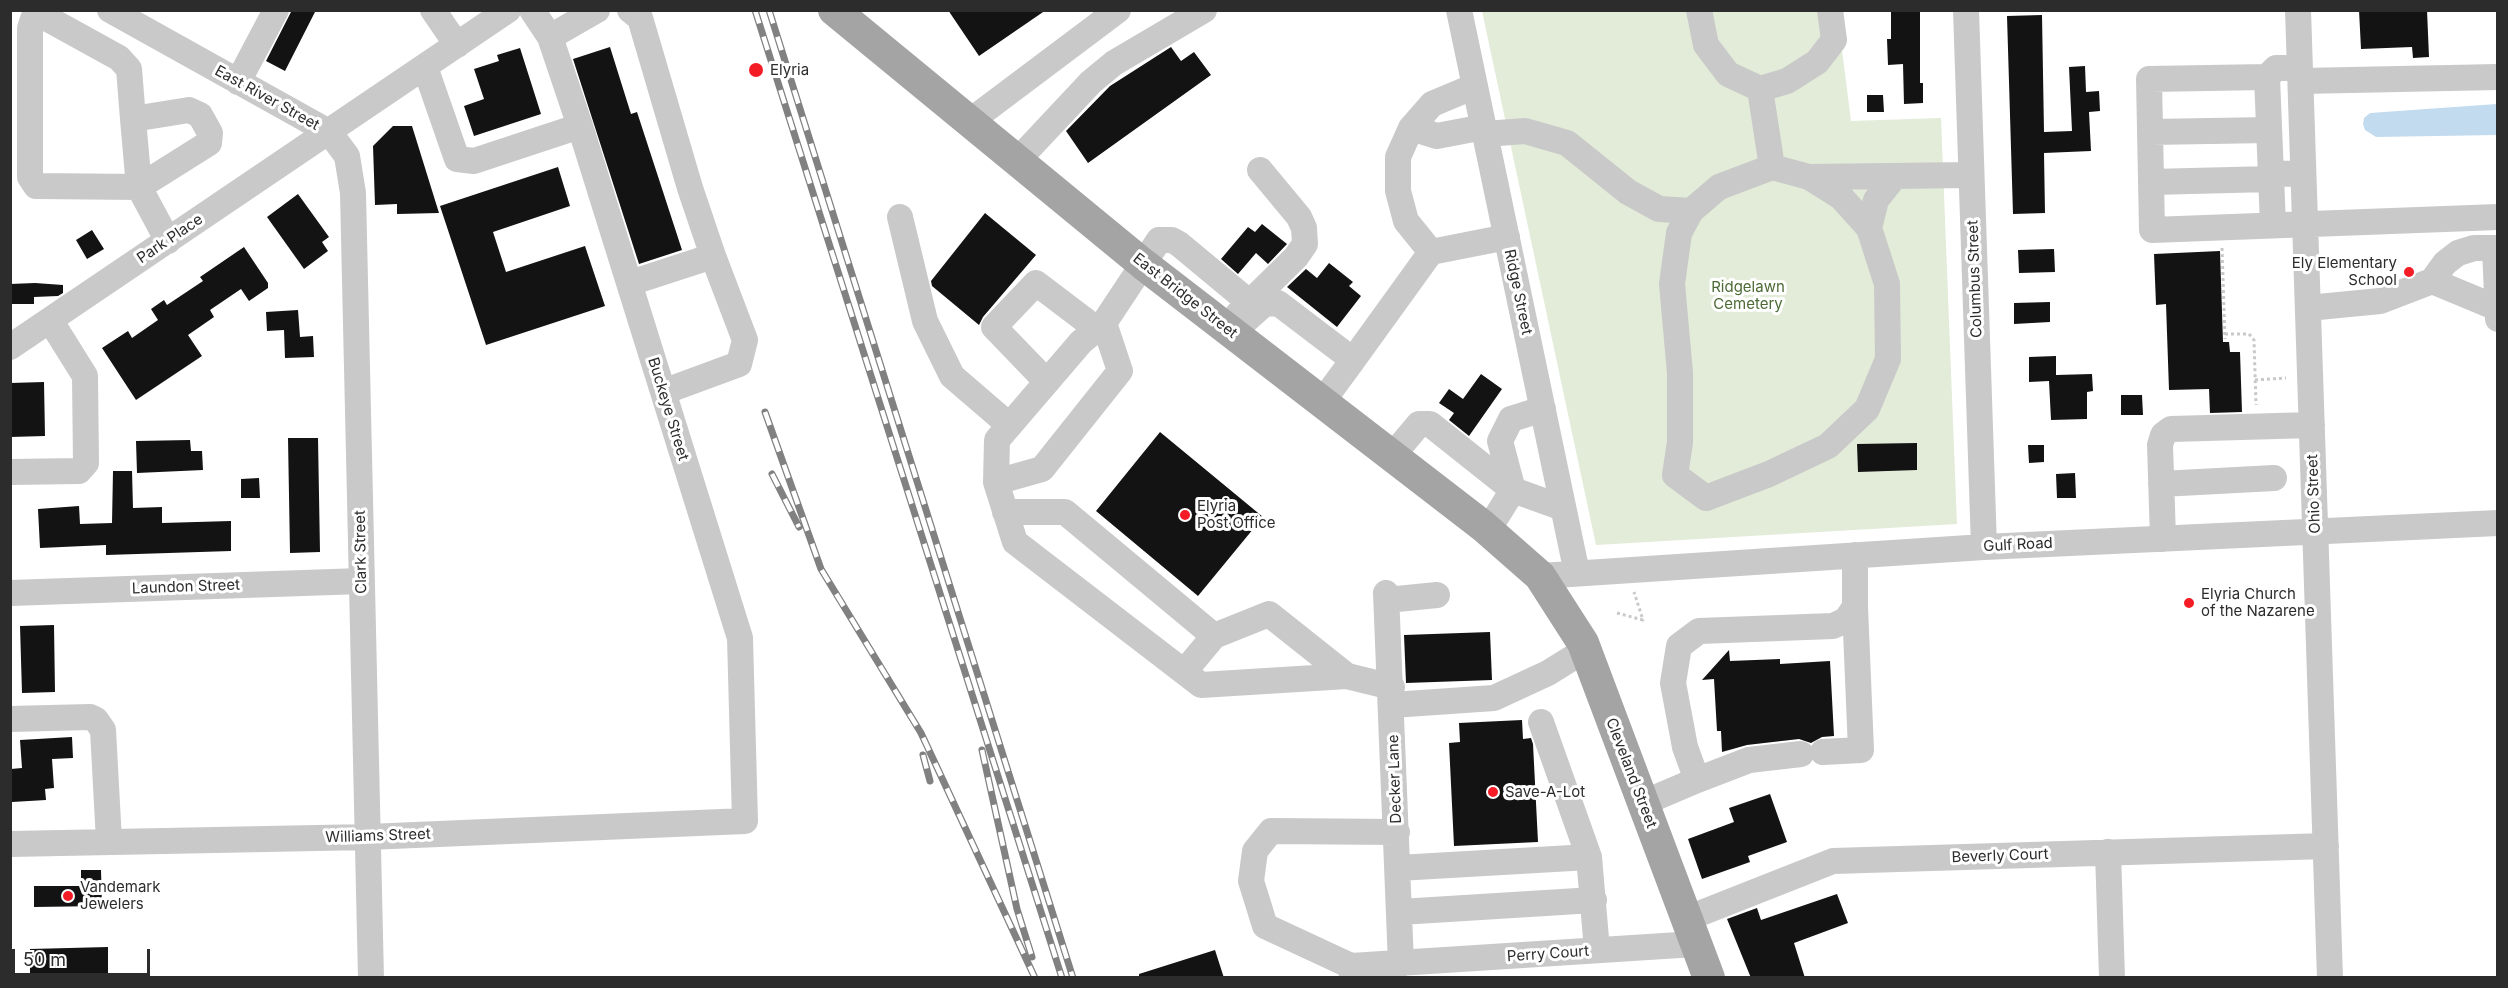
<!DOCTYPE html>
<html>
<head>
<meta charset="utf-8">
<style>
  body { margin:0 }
  #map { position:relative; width:2508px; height:988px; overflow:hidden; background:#fff; font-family:Inter,sans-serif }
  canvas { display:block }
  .frame { position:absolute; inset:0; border:12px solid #2c2c2c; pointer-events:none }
  .scale { position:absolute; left:12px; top:949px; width:138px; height:27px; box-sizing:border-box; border:3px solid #2c2c2c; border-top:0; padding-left:8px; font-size:18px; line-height:21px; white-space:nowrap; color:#2c2c2c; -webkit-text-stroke:4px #fff; paint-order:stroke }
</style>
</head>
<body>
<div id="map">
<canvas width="2508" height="988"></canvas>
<div class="frame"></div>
<div class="scale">50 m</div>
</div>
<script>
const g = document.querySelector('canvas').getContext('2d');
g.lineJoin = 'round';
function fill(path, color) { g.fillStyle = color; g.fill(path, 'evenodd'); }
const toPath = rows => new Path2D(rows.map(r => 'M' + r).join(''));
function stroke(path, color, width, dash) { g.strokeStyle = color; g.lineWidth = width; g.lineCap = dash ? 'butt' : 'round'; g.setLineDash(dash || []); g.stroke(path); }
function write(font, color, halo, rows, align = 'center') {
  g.font = font + ' Inter,sans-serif'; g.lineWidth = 6; g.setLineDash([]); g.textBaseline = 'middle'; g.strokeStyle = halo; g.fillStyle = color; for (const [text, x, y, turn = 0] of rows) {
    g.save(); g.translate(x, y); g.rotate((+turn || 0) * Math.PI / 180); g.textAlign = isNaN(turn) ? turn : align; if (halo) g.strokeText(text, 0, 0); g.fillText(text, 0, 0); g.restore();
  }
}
fill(toPath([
  [1482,11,1837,11,1851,121,1941,118,1957,524,1596,545]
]), '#e2ecd8');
fill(toPath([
  [2497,104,2497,135,2376,137,2365,130,2363,124,2364,118,2370,113]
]), '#c2dbee');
fill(toPath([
  [292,10,316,10,285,71,266,61],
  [948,10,1046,10,979,56],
  [1891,10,1920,10,1920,83,1923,83,1923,103,1904,104,1903,64,1888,65,1887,39,1891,39],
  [2359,10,2427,10,2429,57,2413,58,2412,47,2361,49],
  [2042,15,2044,132,2072,131,2069,67,2085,66,2086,92,2099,91,2100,111,2089,112,2091,151,2044,153,2045,213,2013,214,2007,16],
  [610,47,631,114,637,112,682,250,639,264,573,59],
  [1171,47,1181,61,1194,52,1211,75,1088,163,1066,131,1110,86],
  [520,48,541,114,474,136,464,106,484,99,474,69,499,61,497,55],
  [1867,95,1883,95,1884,112,1867,112],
  [393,126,412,126,439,213,397,214,397,204,375,205,373,146],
  [558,167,570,206,493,232,506,272,585,246,605,306,486,345,440,206],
  [298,194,329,237,322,242,328,251,304,269,267,217],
  [985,213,1036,255,983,317,979,325,932,286,931,281],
  [1262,224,1287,244,1268,264,1256,253,1238,274,1221,259,1248,227,1255,232],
  [92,230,104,249,87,259,76,240],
  [244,247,268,283,268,288,249,301,241,289,210,310,214,317,188,335,202,356,136,400,102,348,128,331,132,338,158,320,151,309,164,300,167,305,203,281,200,277],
  [2054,249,2055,272,2019,273,2018,250],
  [2220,251,2223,342,2229,342,2230,352,2240,352,2242,412,2210,413,2209,389,2169,390,2166,304,2156,305,2154,254],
  [1329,263,1353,282,1349,286,1361,296,1337,327,1287,287,1306,269,1317,278],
  [35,283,63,285,63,293,58,296,34,297,34,304,10,304,10,284],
  [2050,302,2050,322,2014,324,2014,303],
  [298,310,300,337,313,336,314,357,285,358,284,330,267,331,266,312],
  [2056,356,2056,375,2092,374,2093,391,2087,392,2087,419,2051,420,2049,381,2029,382,2029,357],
  [1481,374,1502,389,1469,436,1449,420,1454,413,1439,403,1449,389,1463,399],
  [44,382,45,436,10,437,10,383],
  [2121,395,2142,395,2143,415,2121,415],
  [1160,432,1263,517,1198,596,1096,511],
  [288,438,318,438,320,552,290,553],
  [190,440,191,451,202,451,203,470,137,473,136,441],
  [1917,443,1917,470,1858,472,1857,444],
  [2028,445,2044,445,2044,462,2029,463],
  [113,471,132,471,133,508,162,507,162,523,231,521,231,551,106,555,106,545,40,548,38,509,79,506,80,524,112,523],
  [2075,473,2076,498,2057,498,2056,474],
  [259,478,260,498,241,498,241,479],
  [54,625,55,692,22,693,20,626],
  [1490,632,1492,680,1406,683,1404,635],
  [1729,650,1730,661,1780,659,1780,664,1830,661,1834,736,1822,737,1811,743,1799,739,1747,745,1722,752,1721,731,1717,731,1714,679,1702,680],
  [1522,720,1523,739,1531,738,1533,744,1538,842,1454,846,1449,743,1460,742,1459,723],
  [72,737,73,758,52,759,54,788,45,789,46,800,12,802,11,769,22,768,20,740],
  [1770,794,1787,842,1748,856,1750,862,1702,879,1688,839,1734,822,1729,808],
  [81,870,101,870,102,906,34,907,34,886,81,886],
  [1837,894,1848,923,1794,943,1805,978,1751,978,1727,919,1757,908,1761,920],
  [108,947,108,978,30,978,30,949],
  [1215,950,1224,978,1139,978,1139,974]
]), '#131313');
stroke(toPath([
  [2222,248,2225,339],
  [2225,334,2249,334,2254,340,2256,405],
  [2255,380,2286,378],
  [1617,613,1643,620,1634,592]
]), '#c9c9c9', 3, [3, 3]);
stroke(toPath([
  [110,10,329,132,347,156,353,193,371,978],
  [433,10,457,45],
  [630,10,640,18,690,188,713,256,630,283],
  [1459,10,1577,573],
  [1699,10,1706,45,1728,74,1760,89,1787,81,1817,62,1834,40,1830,10],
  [1966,10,1984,547],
  [2298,10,2330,978],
  [550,37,597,10],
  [425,67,457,159,474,161,580,126],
  [2300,68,2276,68,2267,77,2149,79,2152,230,2498,217],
  [2267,77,2273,225],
  [2301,81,2498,77],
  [238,82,276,10],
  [1760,89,1772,167],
  [133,119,189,110,200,115,210,133,209,143,139,187,36,186,30,177,30,28,33,19,41,15,119,58,129,69,133,119,139,187,168,241],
  [969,122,1118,10],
  [1411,128,1437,136,1484,127],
  [2150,132,2269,130],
  [1485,134,1525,131,1567,143,1628,192,1659,209,1691,211],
  [1016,162,1091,82,1114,63,1204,10],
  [1809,177,1841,197,1869,228,1887,284,1888,359,1867,409,1828,446,1769,474,1706,498,1675,475,1680,442,1680,373,1672,284,1679,233,1691,211,1719,187,1772,167,1809,177,1971,175],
  [2151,182,2271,179,2279,174,2303,173],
  [900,217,925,321,952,376,1009,425],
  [1869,228,1876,200,1895,176],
  [2495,248,2498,319],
  [1431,252,1406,221,1398,191,1398,157,1411,128,1432,104,1475,86],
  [1249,302,1179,244,1172,240,1159,240,1104,323,1081,342,997,440,996,482,1015,542,1201,685,1347,676,1392,687],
  [2308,308,2380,301,2432,281],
  [2497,308,2432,281,2445,263,2458,253,2474,248,2498,248],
  [1238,314,1296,257,1305,244,1304,228,1299,217,1260,170],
  [1245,321,1264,304,1278,303,1353,360,1322,402],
  [10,347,508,10],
  [1353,360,1431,252,1507,237],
  [1047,382,994,327,1036,283,1098,330],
  [663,392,739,364,745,340,713,256],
  [1392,456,1419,424,1430,424,1513,490,1563,508],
  [10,472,79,471,86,463,85,376,50,320],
  [996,482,1042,469,1120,371,1104,323],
  [2161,484,2274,478],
  [1005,512,1065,512,1214,636,1184,672],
  [1488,530,1513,490,1500,441,1511,419,1543,409],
  [2163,539,2160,445,2163,435,2171,429,2312,425],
  [1540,576,1984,547,2498,523],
  [10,593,362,581],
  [1386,593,1401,964],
  [1387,600,1437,595],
  [1214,636,1269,614,1347,676],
  [1392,705,1494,698,1548,673,1585,650],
  [10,719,90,717,96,720,103,730,109,841],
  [1541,722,1589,857,1597,950],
  [1823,752,1861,750,1855,607],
  [1697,780,1749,760,1801,754],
  [1643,803,1697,780,1685,747,1673,683,1679,646,1699,631,1833,626,1846,620,1855,607,1855,555],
  [10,844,368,837,745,821,740,638,580,126,550,37,532,10],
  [2108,852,2112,978],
  [1398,868,1589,857],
  [1400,912,1594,900],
  [1686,919,1833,861,2326,846],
  [1351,966,1265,926,1251,881,1255,851,1271,831,1397,832],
  [1352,978,1351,966,1695,944]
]), '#c9c9c9', 26);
stroke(toPath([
  [834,10,1143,264,1483,526,1540,576,1583,643,1709,978]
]), '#a4a4a4', 32);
const rail = toPath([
  [755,10,1062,978],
  [769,10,1073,978],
  [765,412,821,569,921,733,1035,978],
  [772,474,799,527],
  [982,750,1017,909,1032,957],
  [923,755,930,781]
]);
stroke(rail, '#818181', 7);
stroke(rail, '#fff', 4.5, [14]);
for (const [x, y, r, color] of [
  [756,70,8,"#f41d26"],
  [2409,272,6,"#f41d26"],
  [1185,515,6,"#f41d26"],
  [2189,603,6,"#f41d26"],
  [1493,792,6,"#f41d26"],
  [68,896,6,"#f41d26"]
]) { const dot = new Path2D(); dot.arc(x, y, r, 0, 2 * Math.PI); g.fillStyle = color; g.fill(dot); stroke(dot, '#fff', 2); }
write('15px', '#2c2c2c', '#fff', [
  ["Elyria",770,70],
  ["Ely Elementary",2397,263,"right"],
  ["School",2397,280,"right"],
  ["Elyria",1197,506],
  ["Post Office",1197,523],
  ["Elyria Church",2201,594],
  ["of the Nazarene",2201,611],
  ["Save-A-Lot",1505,792],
  ["Vandemark",80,887],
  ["Jewelers",80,904]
], 'left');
write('15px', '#2c2c2c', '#fff', [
  ["East River Street",267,98,29],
  ["Park Place",170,239,-34],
  ["Columbus Street",1975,279,-92],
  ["Ridge Street",1518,292,78],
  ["East Bridge Street",1185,296,38],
  ["Buckeye Street",668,409,73],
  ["Ohio Street",2314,494,-92],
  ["Gulf Road",2018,545,-3],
  ["Clark Street",361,552,-91],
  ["Laundon Street",186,587,-2],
  ["Cleveland Street",1631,773,69],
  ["Decker Lane",1395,779,-92],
  ["Williams Street",378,836,-2],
  ["Beverly Court",2000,856,-2],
  ["Perry Court",1548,954,-4]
]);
write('15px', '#4d6b36', '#fff', [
  ["Ridgelawn",1748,287],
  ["Cemetery",1748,304]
]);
</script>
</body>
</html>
